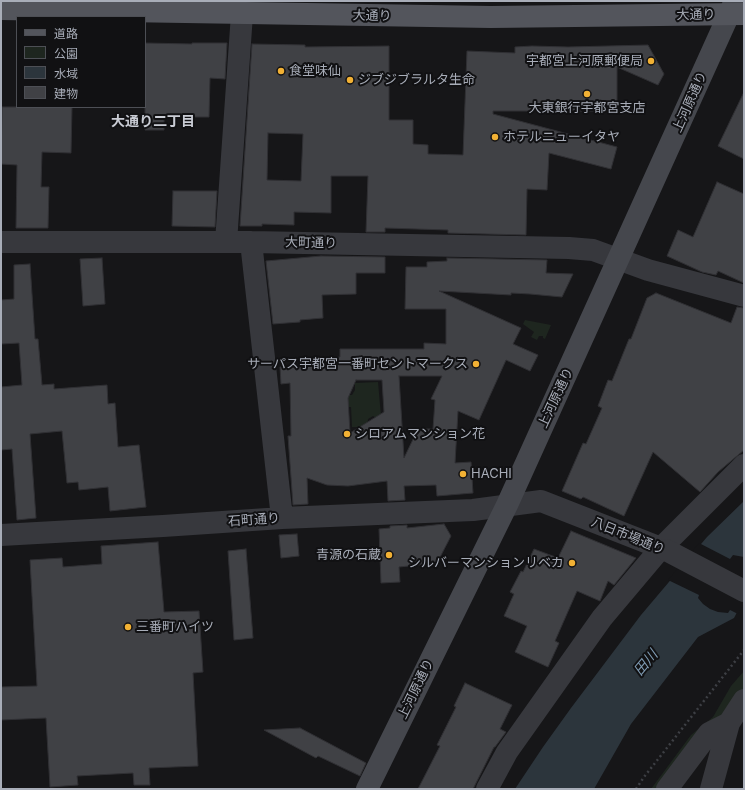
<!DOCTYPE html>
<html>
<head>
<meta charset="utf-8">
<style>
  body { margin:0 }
  #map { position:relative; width:745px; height:790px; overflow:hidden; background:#161618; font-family:Inter,"Noto Sans JP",sans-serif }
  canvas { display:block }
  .frame { position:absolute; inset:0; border:2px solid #a8adb8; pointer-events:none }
  .legend { position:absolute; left:16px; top:16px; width:130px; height:92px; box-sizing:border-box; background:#111113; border:1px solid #4d4f55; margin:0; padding:5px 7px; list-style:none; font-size:12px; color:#a8adb8 }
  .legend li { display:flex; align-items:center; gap:8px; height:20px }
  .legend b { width:20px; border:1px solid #4d4f55 }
</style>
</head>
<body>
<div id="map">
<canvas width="745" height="790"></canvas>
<div class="frame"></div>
<ul class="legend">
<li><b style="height:5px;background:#53555c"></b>道路</li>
<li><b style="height:11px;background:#1e261f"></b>公園</li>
<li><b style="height:11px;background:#2c353c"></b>水域</li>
<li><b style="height:11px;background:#404145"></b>建物</li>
</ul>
</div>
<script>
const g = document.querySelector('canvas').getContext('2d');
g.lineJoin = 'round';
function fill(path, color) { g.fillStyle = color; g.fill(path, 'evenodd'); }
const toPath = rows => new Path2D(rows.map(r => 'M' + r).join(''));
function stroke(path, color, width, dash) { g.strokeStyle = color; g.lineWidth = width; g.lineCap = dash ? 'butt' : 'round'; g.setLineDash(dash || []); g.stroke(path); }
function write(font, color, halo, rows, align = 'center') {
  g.font = font + ' Inter,"Noto Sans JP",sans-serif'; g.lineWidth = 4; g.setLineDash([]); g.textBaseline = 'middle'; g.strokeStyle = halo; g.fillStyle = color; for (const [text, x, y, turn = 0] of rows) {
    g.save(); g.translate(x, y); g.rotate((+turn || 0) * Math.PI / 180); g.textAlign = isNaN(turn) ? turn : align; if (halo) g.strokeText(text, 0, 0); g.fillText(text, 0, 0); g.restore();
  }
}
fill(toPath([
  [525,320,551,325,545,339,543,338,543,336,539,336,537,340,531,337,534,332,523,324],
  [378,382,382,427,378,419,373,416,368,419,367,427,352,427,351,407,345,407,344,395,352,395,355,390,355,383],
  [744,671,744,691,663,789,651,789,691,735,713,717,731,686]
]), '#1e261f');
fill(toPath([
  [744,501,744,599,734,618,698,637,631,724,594,789,515,789,543,747,571,708,641,615,707,537]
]), '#2c353c');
fill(toPath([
  [699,543,730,559,733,555,744,557,744,604,738,614,730,610,728,613,718,612,710,609,703,604,698,598,699,595,668,580]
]), '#161618');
const building = toPath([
  [145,43,192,44,192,43,227,43,225,79,210,78,209,117,164,117,164,130,145,130,145,43],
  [252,44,305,45,305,47,389,46,389,120,413,120,413,144,428,145,428,154,463,155,467,51,515,53,515,47,532,46,568,47,648,45,664,74,658,85,617,67,617,111,493,111,493,114,617,147,611,169,549,153,547,190,527,189,526,235,448,233,448,230,385,228,385,232,366,232,368,176,331,176,331,213,294,212,294,225,262,224,262,226,240,226,252,44],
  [268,133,303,134,301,181,267,180,268,133],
  [744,92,744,159,718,146,744,92],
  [2,107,72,107,71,153,42,152,41,187,49,187,48,228,16,228,17,165,1,164,2,107],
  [717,182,744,194,744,283,718,271,716,275,702,272,667,256,678,230,693,237,717,182],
  [173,191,217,191,215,227,172,226,173,191],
  [321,256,385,257,385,273,356,273,356,294,322,295,323,318,300,320,300,322,273,324,266,261,321,256],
  [102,258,105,304,83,306,80,259,102,258],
  [447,258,547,260,546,273,573,274,562,297,530,294,511,293,511,295,439,291,521,328,513,344,538,355,530,371,506,360,479,420,458,411,455,463,471,462,473,493,437,496,436,485,404,486,405,500,388,501,387,481,348,486,327,485,307,478,308,504,293,505,288,436,291,436,290,383,281,384,280,367,307,365,307,360,340,357,340,349,424,349,424,343,446,344,446,309,405,309,406,267,427,267,427,262,447,261,447,258],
  [399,376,442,376,431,399,435,400,433,429,418,429,404,458,399,376],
  [356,380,382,380,384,412,350,433,348,398,356,380],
  [30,264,35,339,38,339,42,385,54,384,54,389,107,385,108,404,115,403,118,447,139,445,146,507,110,511,108,487,79,490,78,482,67,483,62,431,30,434,36,518,17,520,12,449,1,450,1,387,22,385,19,343,1,344,1,300,14,299,14,265,30,264],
  [656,293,731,323,737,307,744,308,744,450,718,472,700,492,653,452,624,516,583,497,581,499,562,491,583,443,586,444,602,408,598,406,608,380,612,381,629,339,631,339,647,298,656,293],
  [444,524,451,536,437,563,399,567,400,582,381,583,379,529,390,528,390,526,407,525,407,528,444,524],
  [571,531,636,558,614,585,608,581,600,601,577,591,555,641,559,643,548,667,515,652,527,626,504,616,514,594,510,592,521,571,523,572,534,549,558,558,571,531],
  [297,534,299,556,281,558,279,535,297,534],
  [158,542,164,612,199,611,203,672,193,673,198,766,149,768,150,785,134,785,133,773,77,776,78,785,50,787,46,718,1,720,1,687,37,686,30,560,62,558,63,567,102,564,101,546,158,542],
  [246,549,253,638,234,640,228,551,246,549],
  [465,683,512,705,500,729,506,732,495,747,494,747,473,789,418,789,440,746,437,745,456,707,454,706,465,683],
  [300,728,366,763,360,776,318,756,316,758,264,730,300,728]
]);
fill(building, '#404145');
stroke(building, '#303034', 1);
stroke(toPath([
  [636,789,644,777,744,650]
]), '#3d3f44', 2.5, [2, 3]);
stroke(toPath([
  [1,242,251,242,569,248,593,250,648,270,744,296],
  [226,242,242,14],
  [251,242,282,518],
  [1,535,163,526,282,518,473,510,541,501,666,550],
  [487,789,507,752,602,618,661,548,744,465],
  [667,789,709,733,729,723],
  [711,789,729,723,744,700]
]), '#37383d', 22);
stroke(toPath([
  [367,789,507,505,735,1]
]), '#45474d', 22);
stroke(toPath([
  [1,9,491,17,744,14]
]), '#53555c', 22);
stroke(toPath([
  [666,550,744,591]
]), '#37383d', 22);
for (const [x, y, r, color] of [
  [651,61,4,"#f2b134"],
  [281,71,4,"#f2b134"],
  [350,80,4,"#f2b134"],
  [587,94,4,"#f2b134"],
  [495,137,4,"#f2b134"],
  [476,364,4,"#f2b134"],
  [347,434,4,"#f2b134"],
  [463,474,4,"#f2b134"],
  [389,555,4,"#f2b134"],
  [572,563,4,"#f2b134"],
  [128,627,4,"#f2b134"]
]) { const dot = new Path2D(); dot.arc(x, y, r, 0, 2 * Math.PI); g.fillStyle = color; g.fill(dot); stroke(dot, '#111113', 1.5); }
write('13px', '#a8adb8', '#111113', [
  ["大通り",696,15,-1],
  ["大通り",372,16,1],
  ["上河原通り",690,102,-66],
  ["大町通り",311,243,1],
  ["上河原通り",556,398,-65],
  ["石町通り",254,520,-4],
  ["八日市場通り",628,536,22],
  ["上河原通り",416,689,-64]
]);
write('13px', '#a8adb8', '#111113', [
  ["宇都宮上河原郵便局",643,61,"right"],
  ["食堂味仙",289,71],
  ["ジブジブラルタ生命",358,80],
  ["大東銀行宇都宮支店",587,108,"center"],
  ["ホテルニューイタヤ",503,137],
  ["サーパス宇都宮一番町セントマークス",468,364,"right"],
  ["シロアムマンション花",355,434],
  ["HACHI",471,474],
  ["青源の石蔵",381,555,"right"],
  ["シルバーマンションリベカ",564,563,"right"],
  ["三番町ハイツ",136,627]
], 'left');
write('bold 14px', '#c9ccd4', '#111113', [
  ["大通り二丁目",153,122]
]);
write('italic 14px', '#7f9bb3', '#111113', [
  ["田川",646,663,-50]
]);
</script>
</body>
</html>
